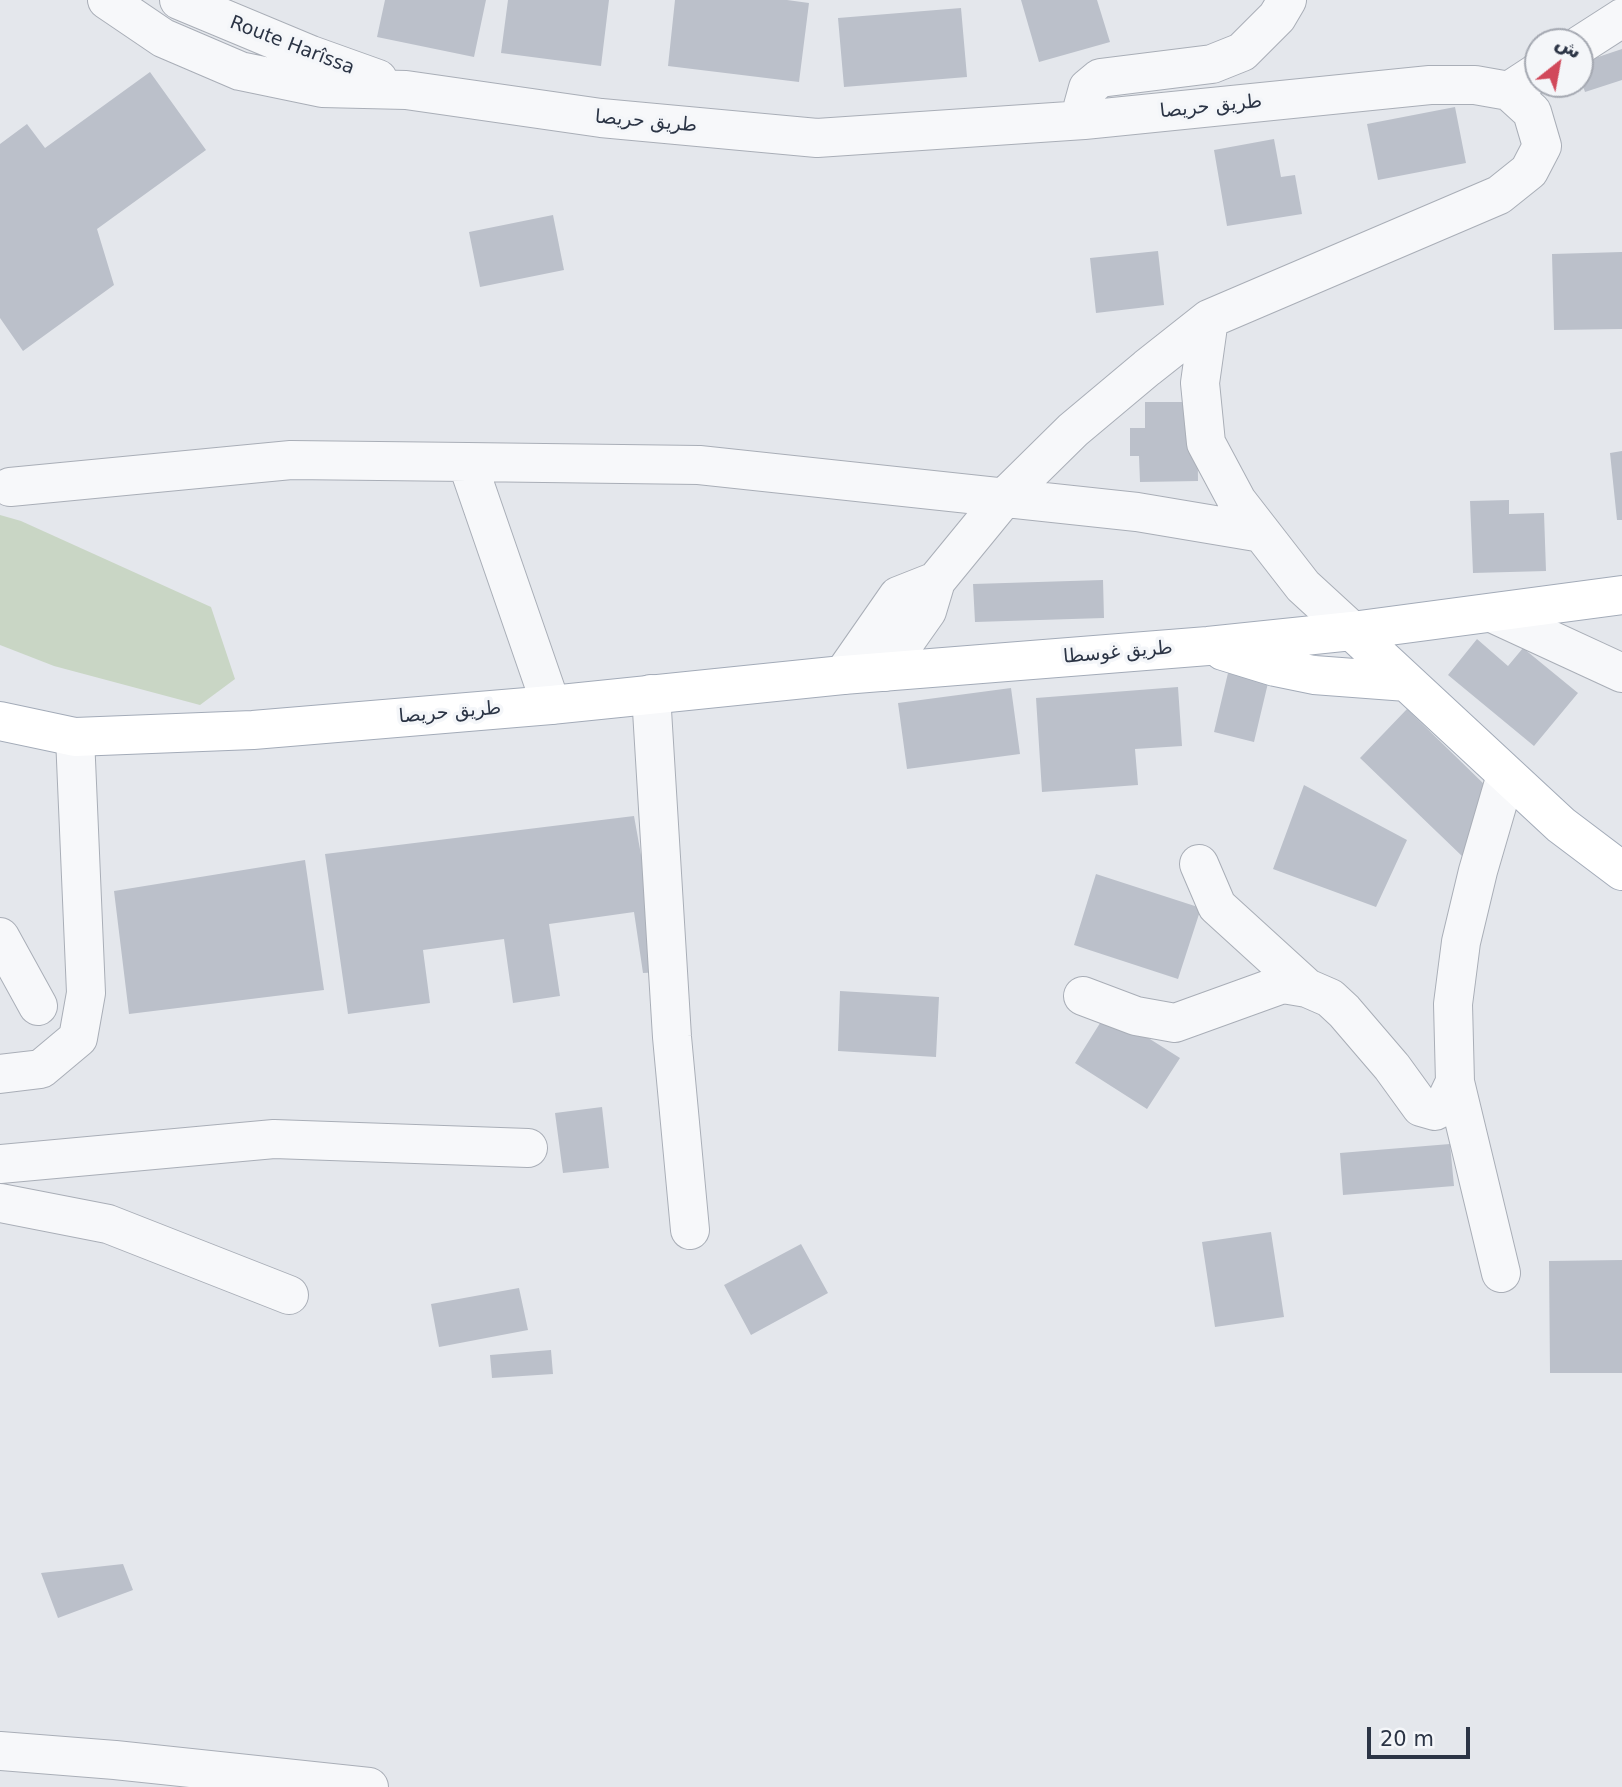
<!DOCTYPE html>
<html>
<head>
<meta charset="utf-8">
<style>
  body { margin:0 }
  #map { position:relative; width:1622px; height:1787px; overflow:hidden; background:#e4e7ec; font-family:"DejaVu Sans",Cairo,sans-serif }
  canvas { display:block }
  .north { position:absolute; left:1524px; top:28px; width:70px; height:70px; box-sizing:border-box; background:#f4f6f9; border:2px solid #a4a8b1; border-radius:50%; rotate:31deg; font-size:19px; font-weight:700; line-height:28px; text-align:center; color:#2b3445 }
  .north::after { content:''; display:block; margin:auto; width:24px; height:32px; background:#d1495b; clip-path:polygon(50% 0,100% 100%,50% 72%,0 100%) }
  .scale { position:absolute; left:1367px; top:1727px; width:103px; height:32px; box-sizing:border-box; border:4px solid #2b3445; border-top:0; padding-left:9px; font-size:21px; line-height:24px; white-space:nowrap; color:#2b3445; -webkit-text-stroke:5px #f4f6f9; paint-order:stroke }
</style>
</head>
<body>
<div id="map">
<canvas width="1622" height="1787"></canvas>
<div class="north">ش</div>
<div class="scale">20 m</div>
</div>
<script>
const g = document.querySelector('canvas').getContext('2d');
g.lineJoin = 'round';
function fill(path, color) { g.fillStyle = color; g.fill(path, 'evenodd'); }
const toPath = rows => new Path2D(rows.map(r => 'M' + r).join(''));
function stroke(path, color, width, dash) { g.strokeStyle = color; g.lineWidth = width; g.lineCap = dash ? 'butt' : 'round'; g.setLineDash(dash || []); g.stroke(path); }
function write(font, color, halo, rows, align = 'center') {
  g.font = font + ' "DejaVu Sans",Cairo,sans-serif'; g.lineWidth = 7; g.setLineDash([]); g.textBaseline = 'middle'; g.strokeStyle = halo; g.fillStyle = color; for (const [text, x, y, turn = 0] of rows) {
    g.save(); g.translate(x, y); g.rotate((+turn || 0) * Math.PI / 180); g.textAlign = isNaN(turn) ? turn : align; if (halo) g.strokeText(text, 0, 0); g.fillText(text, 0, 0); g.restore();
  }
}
fill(toPath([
  [0,515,21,521,211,607,235,679,200,705,54,666,0,645]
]), '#c9d6c5');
fill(toPath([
  [385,0,486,0,474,57,377,37],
  [508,0,609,0,601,66,501,53],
  [675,0,787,0,809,3,799,82,668,66],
  [1021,0,1097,0,1110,42,1039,62],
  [961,8,967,77,844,87,838,18],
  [1622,49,1622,80,1585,92,1580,77,1580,63],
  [150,72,206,150,97,229,114,285,23,351,0,318,0,144,27,124,45,148],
  [1455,107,1466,163,1378,180,1367,124],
  [1274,139,1281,177,1295,175,1302,214,1227,226,1214,150],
  [553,215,564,270,480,287,469,232],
  [1158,251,1164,305,1096,313,1090,258],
  [1622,252,1622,329,1554,330,1552,254],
  [1145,402,1197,402,1198,481,1140,482,1139,456,1130,456,1130,428,1145,428],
  [1622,451,1622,520,1617,520,1610,453],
  [1509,500,1509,514,1544,513,1546,571,1473,573,1470,501],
  [1103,580,1104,618,975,622,973,584],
  [1477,639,1508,666,1523,648,1578,693,1534,746,1448,675],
  [1228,673,1268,683,1254,742,1214,732],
  [1178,687,1182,746,1135,749,1138,785,1042,792,1036,698],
  [1011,688,1020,754,907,769,898,703],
  [1407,709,1487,787,1463,857,1360,758],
  [1304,785,1407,840,1376,907,1273,869],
  [634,816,662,972,643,973,634,912,549,924,560,996,513,1003,504,939,423,950,430,1003,348,1014,325,854],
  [305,860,324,990,129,1014,114,891],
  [1096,874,1201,908,1178,979,1074,945],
  [840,991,939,997,936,1057,838,1051],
  [1107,1012,1180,1058,1147,1109,1075,1063],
  [602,1107,609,1168,563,1173,555,1113],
  [1450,1144,1454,1186,1343,1195,1340,1153],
  [1271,1232,1284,1317,1215,1327,1202,1242],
  [801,1244,828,1293,751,1335,724,1285],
  [1622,1260,1622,1373,1550,1373,1549,1261],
  [519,1288,528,1330,439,1347,431,1304],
  [551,1350,553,1374,492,1378,490,1355],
  [123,1564,133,1590,58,1618,41,1573]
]), '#bbc0ca');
const minor = toPath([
  [107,0,163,38,240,71,322,88,406,90,601,118,817,138,1084,120,1430,85,1475,85,1509,91,1532,112,1542,146,1529,171,1499,195,1209,319,1147,368,1073,430,1004,498,936,581,927,611,884,672],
  [179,0,311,55,378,79],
  [1580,45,1622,18],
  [1509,91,1538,72],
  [1084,120,1083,106,1088,88,1100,78,1212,64,1242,52,1277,17,1287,0],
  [1209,319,1200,383,1206,443,1237,501,1303,586,1352,631],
  [10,487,291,460,467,462],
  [1492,613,1622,673],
  [843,675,898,596,936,581],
  [651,694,672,1037,690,1230],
  [551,705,467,462,699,465,1137,512,1262,533],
  [1199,864,1217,906,1307,988],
  [0,937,38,1006],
  [1083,996,1136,1016,1175,1023,1283,984,1307,988,1330,998,1344,1011,1392,1067,1421,1107,1435,1111,1444,1105,1455,1082],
  [0,1074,41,1069,78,1038,86,993,75,737],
  [0,1164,274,1139,528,1148],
  [0,1203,108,1224,289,1295],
  [1501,1273,1455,1082,1453,1004,1461,942,1478,871,1506,775],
  [0,1751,115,1760,369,1787]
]);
const major = toPath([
  [1352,631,1561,825,1622,871],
  [1223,651,1275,667,1314,675,1407,682],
  [0,721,75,737,253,730,551,705,843,675,1208,646,1352,631,1622,595]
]);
stroke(minor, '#a9aeb7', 40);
stroke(major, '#a3abb8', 40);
stroke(minor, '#f7f8fa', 38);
stroke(major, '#fff', 38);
write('19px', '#2b3445', '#f4f6f9', [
  ["Route Harîssa",292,46,21],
  ["طريق حريصا",1211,107,-6],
  ["طريق حريصا",646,122,5],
  ["طريق غوسطا",1118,653,-5],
  ["طريق حريصا",450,713,-5]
]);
</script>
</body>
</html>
